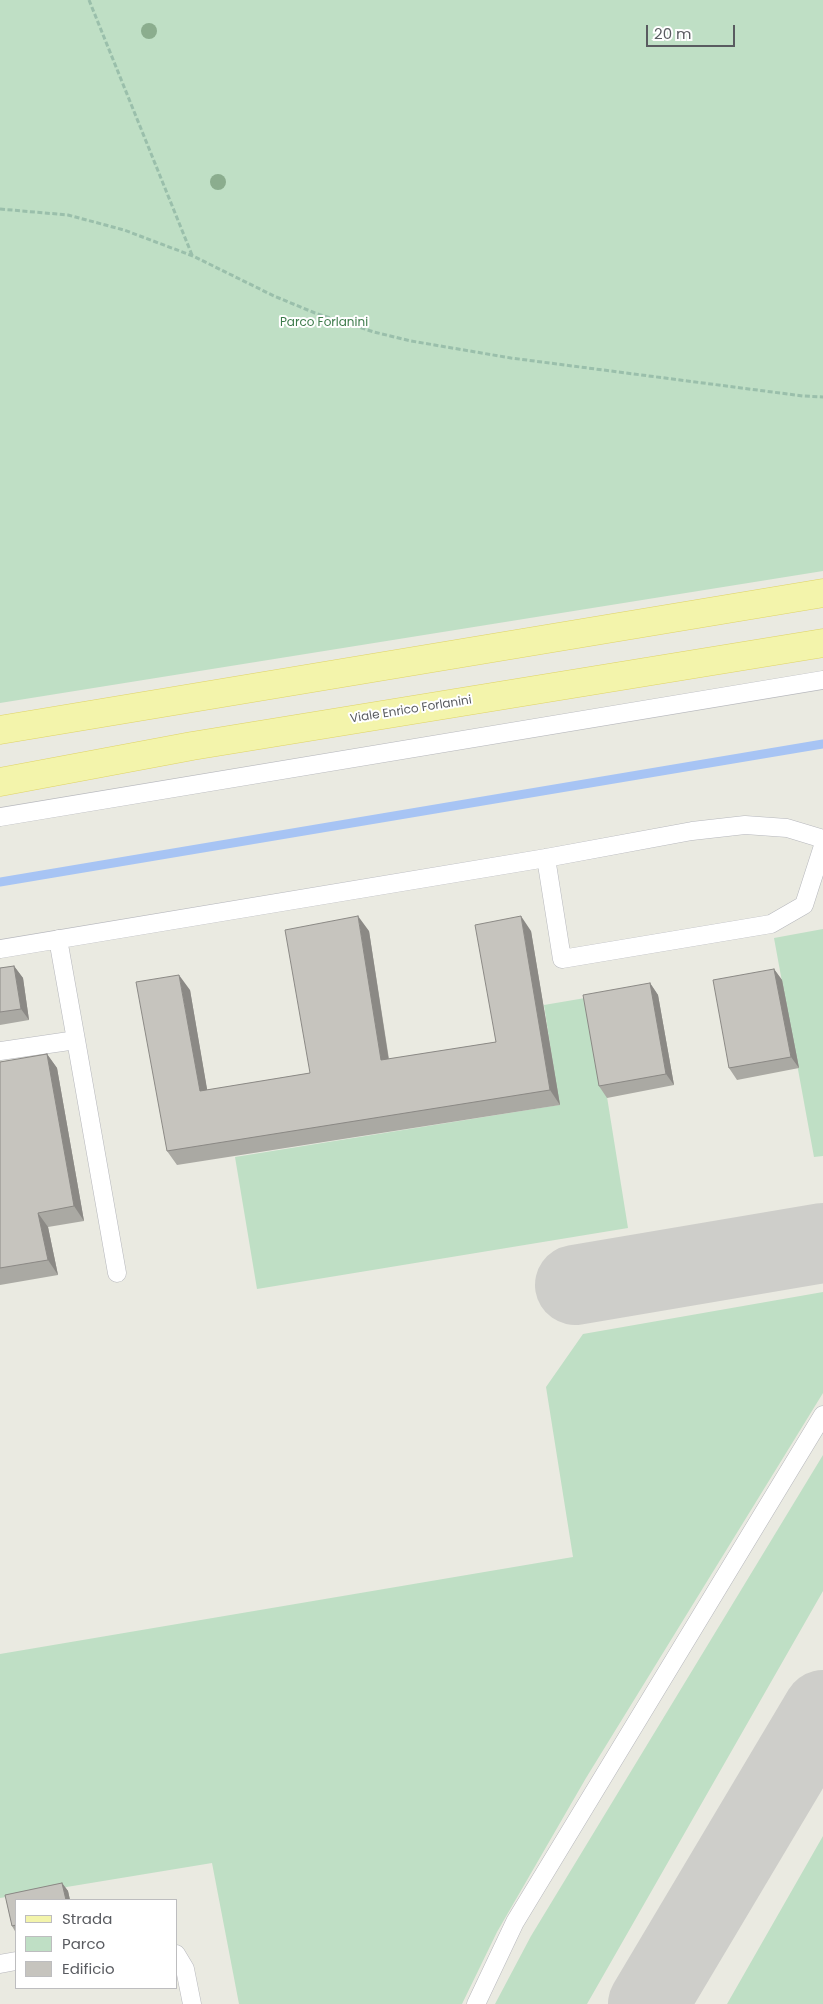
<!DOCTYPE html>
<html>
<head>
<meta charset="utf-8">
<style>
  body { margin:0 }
  #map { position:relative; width:823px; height:2004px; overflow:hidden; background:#eaeae1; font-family:Poppins,sans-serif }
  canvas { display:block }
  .legend { position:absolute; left:15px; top:1899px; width:162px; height:90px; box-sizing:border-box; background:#fff; border:1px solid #bdbdbf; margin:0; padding:6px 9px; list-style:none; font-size:15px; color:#595b60 }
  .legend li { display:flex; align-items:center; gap:10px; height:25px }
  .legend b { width:25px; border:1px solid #bdbdbf }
  .scale { position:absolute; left:646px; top:25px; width:89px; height:22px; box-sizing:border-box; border:2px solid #595b60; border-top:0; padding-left:6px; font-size:15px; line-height:18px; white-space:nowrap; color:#595b60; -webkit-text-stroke:4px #fff; paint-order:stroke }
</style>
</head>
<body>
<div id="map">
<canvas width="823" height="2004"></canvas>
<ul class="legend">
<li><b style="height:6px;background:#f3f4ab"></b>Strada</li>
<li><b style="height:14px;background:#bfdfc5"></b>Parco</li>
<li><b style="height:14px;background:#c6c4be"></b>Edificio</li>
</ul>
<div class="scale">20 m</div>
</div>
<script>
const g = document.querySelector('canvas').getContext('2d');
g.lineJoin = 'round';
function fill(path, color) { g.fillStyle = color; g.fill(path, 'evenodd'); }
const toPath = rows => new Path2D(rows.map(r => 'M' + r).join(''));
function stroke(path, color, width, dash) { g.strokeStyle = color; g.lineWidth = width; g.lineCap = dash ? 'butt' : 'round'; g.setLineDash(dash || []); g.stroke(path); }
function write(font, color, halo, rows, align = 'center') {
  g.font = font + ' Poppins,sans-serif'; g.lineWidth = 4; g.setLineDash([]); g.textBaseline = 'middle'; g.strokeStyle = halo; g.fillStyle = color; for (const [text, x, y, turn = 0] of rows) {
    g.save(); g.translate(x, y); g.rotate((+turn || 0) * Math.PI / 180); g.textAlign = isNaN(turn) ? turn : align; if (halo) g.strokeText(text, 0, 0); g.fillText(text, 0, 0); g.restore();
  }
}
fill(toPath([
  [0,0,823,0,823,571,0,703],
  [823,929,823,1156,814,1157,774,938],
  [591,997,628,1228,257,1289,235,1157,559,1105,544,1005],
  [823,1292,823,1393,586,1778,497,1932,462,2004,239,2004,212,1863,0,1898,0,1654,573,1557,546,1387,583,1334],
  [823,1455,823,1591,587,2004,495,2004,531,1936],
  [823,1836,823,2004,727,2004]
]), '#bfdfc5');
stroke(toPath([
  [0,882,823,744]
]), '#a7c4f4', 9);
stroke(toPath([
  [575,1285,823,1243],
  [648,2004,823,1710]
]), '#cececa', 80);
const lane = toPath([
  [0,817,823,680],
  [546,858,562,959,771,924,804,905,823,846],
  [0,949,546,858,692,831,745,825,787,828,823,839],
  [76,1040,117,1273],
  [0,1051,76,1040,58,939],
  [176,1954,185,1969,192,2004],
  [0,1964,16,1961],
  [476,2004,515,1922,823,1415]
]);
const primary = toPath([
  [0,730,823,593],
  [0,782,192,746,823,643]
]);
stroke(lane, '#b6b7bc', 19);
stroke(primary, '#dfd365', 29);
stroke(toPath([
  [89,0,192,255],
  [0,209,68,215,124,230,193,256,274,296,315,313,374,332,411,341,511,358,803,396,823,397]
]), '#9abfab', 3, [5, 2.5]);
stroke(lane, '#fff', 18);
stroke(primary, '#f3f4ab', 28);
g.fillStyle = '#8bad8e';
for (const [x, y] of [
  [149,31],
  [218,182]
]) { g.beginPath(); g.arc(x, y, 8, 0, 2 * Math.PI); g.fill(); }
fill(toPath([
  [369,931,389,1059,496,1042,531,931,560,1105,177,1165,167,1151,190,990,207,1090,310,1073],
  [14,966,23,978,29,1020,0,1025,0,968],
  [774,969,782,980,799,1068,737,1080,729,1068],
  [650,983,658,995,674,1085,607,1098,599,1086],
  [47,1054,57,1068,84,1221,48,1227,58,1275,0,1285,0,1062],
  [62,1883,68,1891,70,1900,16,1900,16,1933,12,1926,5,1895]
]), '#aaa9a3');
fill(toPath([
  [358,916,369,931,391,1075,381,1060],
  [521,916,531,931,560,1105,550,1090],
  [14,966,23,978,29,1020,21,1009],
  [774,969,782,980,799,1068,791,1057],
  [179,975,190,990,210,1106,200,1091],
  [650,983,658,995,674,1085,666,1074],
  [47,1054,57,1068,84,1221,74,1206],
  [38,1213,48,1227,58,1275,48,1260],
  [62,1883,68,1891,70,1900,66,1900]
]), '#8b8985');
const building = toPath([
  [358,916,381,1060,496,1042,475,925,521,916,550,1090,167,1151,136,982,179,975,200,1091,310,1073,285,930,358,916],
  [14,966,21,1009,0,1012,0,968,14,966],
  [774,969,791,1057,729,1068,713,980,774,969],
  [650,983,666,1074,599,1086,583,995,650,983],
  [47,1054,74,1206,38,1213,48,1260,0,1268,0,1062,47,1054],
  [62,1883,66,1900,16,1900,16,1925,12,1926,5,1895,62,1883]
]);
fill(building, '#c6c4be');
stroke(building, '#8b8985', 1);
write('12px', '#3d7b4b', '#fff', [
  ["Parco Forlanini",324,323]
]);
write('12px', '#595b60', '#fff', [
  ["Viale Enrico Forlanini",411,710,-9]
]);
</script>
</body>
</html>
